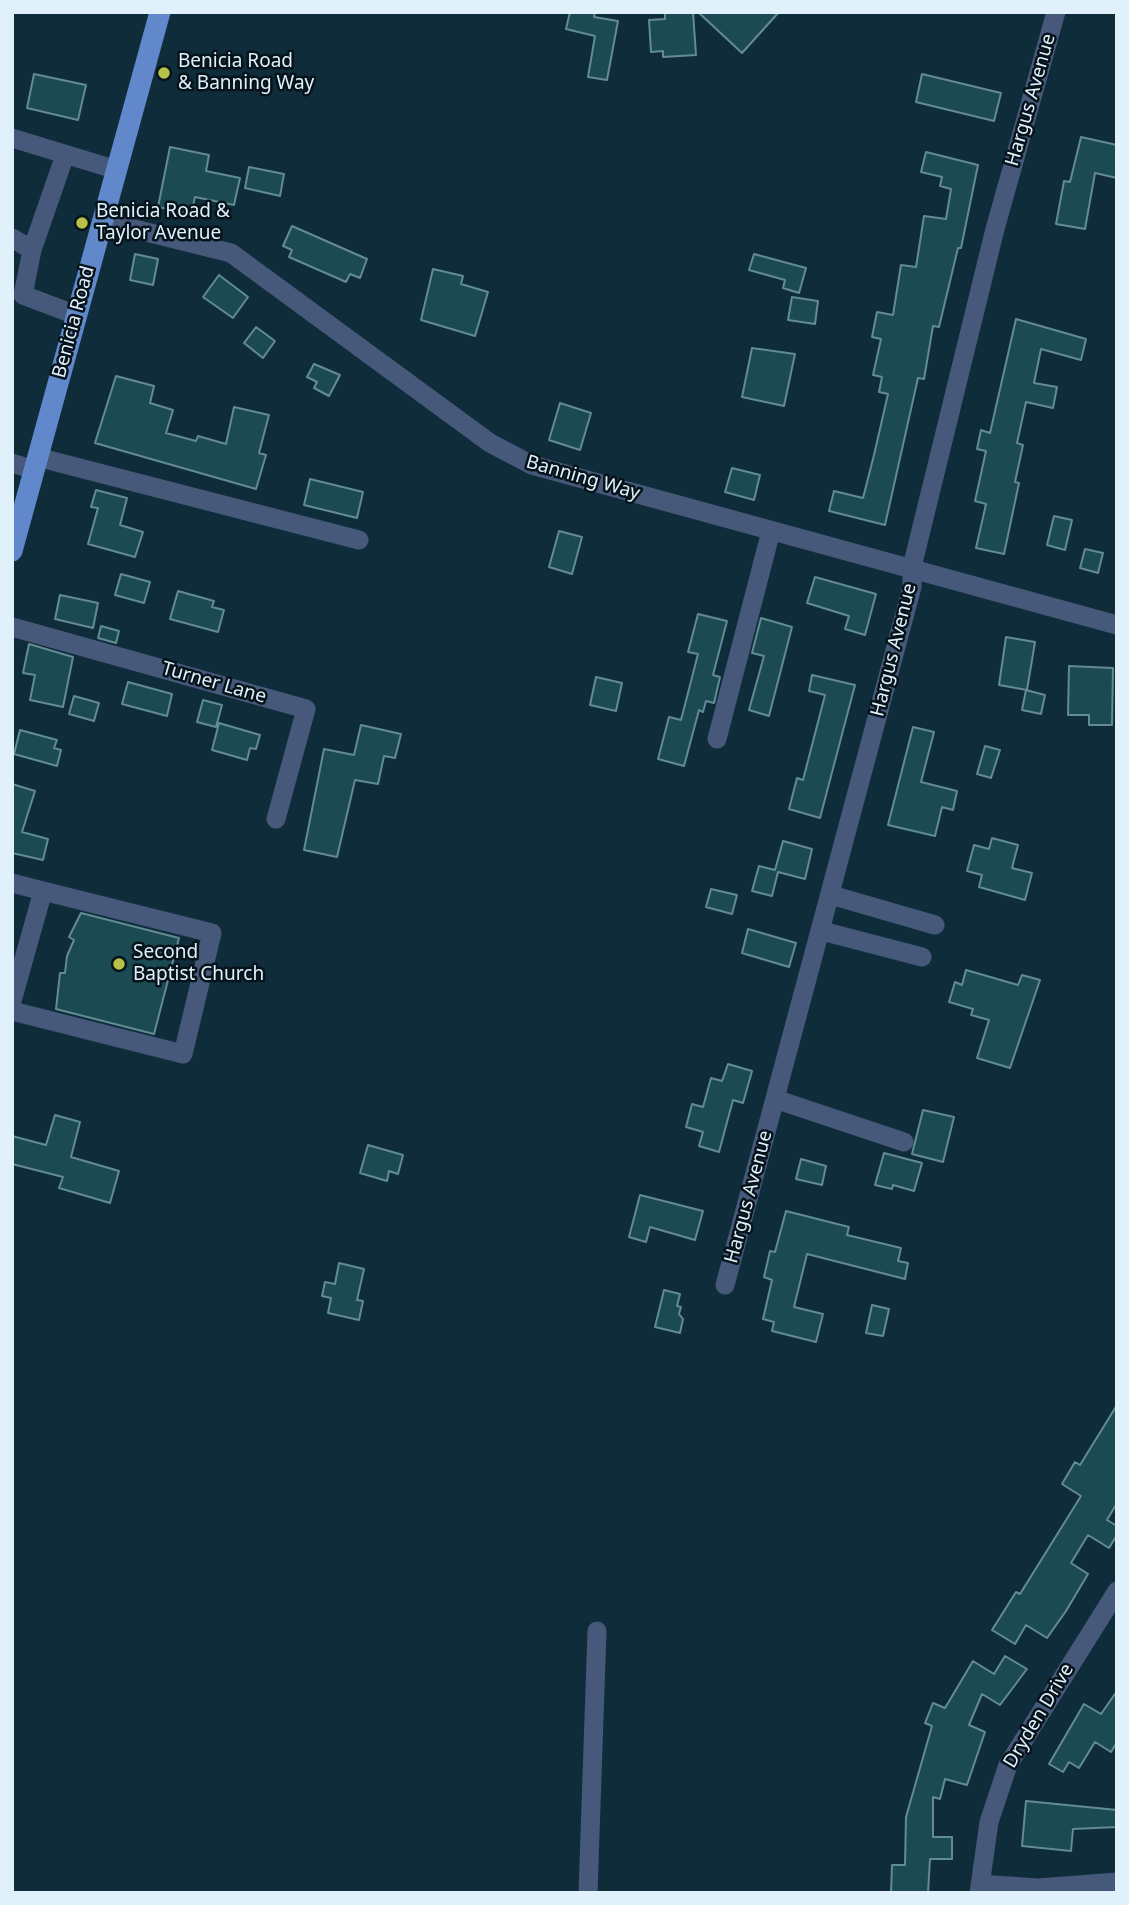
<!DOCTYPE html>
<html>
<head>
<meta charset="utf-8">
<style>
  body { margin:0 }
  #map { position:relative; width:1129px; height:1905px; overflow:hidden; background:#0f2c3b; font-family:"Noto Sans",sans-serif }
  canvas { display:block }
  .frame { position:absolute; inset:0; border:14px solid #e1f1fc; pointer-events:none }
</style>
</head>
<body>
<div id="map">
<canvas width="1129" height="1905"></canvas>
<div class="frame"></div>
</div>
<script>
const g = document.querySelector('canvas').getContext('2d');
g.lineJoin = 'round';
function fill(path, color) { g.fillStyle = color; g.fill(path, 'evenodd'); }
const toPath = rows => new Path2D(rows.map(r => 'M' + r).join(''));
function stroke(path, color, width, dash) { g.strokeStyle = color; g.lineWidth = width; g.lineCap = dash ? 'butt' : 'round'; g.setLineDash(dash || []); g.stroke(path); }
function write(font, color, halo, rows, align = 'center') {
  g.font = font + ' "Noto Sans",sans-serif'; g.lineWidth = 5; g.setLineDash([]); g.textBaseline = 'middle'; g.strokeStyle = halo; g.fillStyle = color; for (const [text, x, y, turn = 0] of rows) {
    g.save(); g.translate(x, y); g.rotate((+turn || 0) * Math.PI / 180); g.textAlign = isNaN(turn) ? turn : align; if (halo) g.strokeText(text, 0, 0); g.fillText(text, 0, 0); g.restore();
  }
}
const building = toPath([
  [570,12,595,12,594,17,618,21,607,80,588,77,595,36,566,29,570,12],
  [665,12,693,12,696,55,663,57,663,51,651,52,649,20,665,19,665,12],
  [698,12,779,12,742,53,698,12],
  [34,74,86,85,78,120,27,108,34,74],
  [922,74,1001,93,994,121,916,102,922,74],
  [1081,137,1117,145,1117,178,1095,173,1085,229,1056,224,1064,181,1070,182,1081,137],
  [170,147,209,155,206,171,240,178,234,205,195,197,191,214,158,207,170,147],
  [926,152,978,165,961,248,958,248,939,327,933,326,924,379,918,378,885,525,829,511,834,491,863,498,874,455,888,394,879,392,882,377,873,375,881,339,872,337,877,312,893,315,901,265,916,267,924,216,946,219,951,189,940,186,942,177,921,172,926,152],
  [249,167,284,174,280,196,245,188,249,167],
  [292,226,367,259,360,278,350,274,346,282,289,257,292,250,283,246,292,226],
  [135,254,158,259,153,285,130,280,135,254],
  [754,254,806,268,799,293,783,288,785,280,749,270,754,254],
  [433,269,463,276,461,284,488,292,475,336,421,320,433,269],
  [219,275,248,297,233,318,203,297,219,275],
  [792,297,818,301,815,324,788,320,792,297],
  [1016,319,1086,339,1081,360,1041,349,1034,383,1057,387,1053,408,1026,402,1017,443,1023,445,1015,482,1019,483,1004,554,976,548,986,504,975,501,986,451,977,449,981,430,990,433,1016,319],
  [256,327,275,341,263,358,244,343,256,327],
  [752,348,795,354,784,406,742,397,752,348],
  [314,364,340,375,329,396,314,388,317,382,307,377,314,364],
  [116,376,154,386,150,403,173,410,166,433,196,441,198,436,226,444,234,407,269,415,259,453,266,455,256,489,95,443,116,376],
  [560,403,591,413,580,450,549,440,560,403],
  [732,468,760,475,754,500,725,492,732,468],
  [310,479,363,492,357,518,304,505,310,479],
  [96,490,127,498,120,525,143,532,135,557,88,544,98,508,91,507,96,490],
  [1054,516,1072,520,1065,550,1047,545,1054,516],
  [559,531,582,537,572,574,549,567,559,531],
  [1085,549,1103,553,1098,573,1080,568,1085,549],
  [121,574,150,582,144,603,115,595,121,574],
  [815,577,876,594,865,635,845,629,849,616,807,603,815,577],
  [178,591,214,601,212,607,224,610,218,632,170,619,178,591],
  [60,595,98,603,93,628,55,619,60,595],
  [698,614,727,621,713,675,720,677,714,703,706,701,703,712,699,710,684,766,658,759,669,717,681,720,698,654,688,652,698,614],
  [761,618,792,627,769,716,749,710,764,656,752,653,761,618],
  [101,626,119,631,116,643,98,638,101,626],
  [1006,637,1035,642,1027,690,999,685,1006,637],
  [29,644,73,657,63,707,30,700,35,675,23,673,29,644],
  [1069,666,1113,668,1112,725,1089,725,1089,715,1068,715,1069,666],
  [812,675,855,685,820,818,789,809,797,778,803,780,825,695,809,691,812,675],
  [596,677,622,683,616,711,590,705,596,677],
  [128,682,172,694,167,716,122,704,128,682],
  [1026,690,1045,695,1041,714,1022,710,1026,690],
  [74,696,99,703,94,721,69,714,74,696],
  [203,700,222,705,216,727,197,722,203,700],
  [219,723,260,735,256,749,250,748,247,760,212,750,219,723],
  [361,725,401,734,395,758,384,756,378,784,355,780,337,857,304,850,324,749,354,755,361,725],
  [913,727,934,732,921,782,957,791,953,810,942,807,935,836,888,825,913,727],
  [20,730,57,740,54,748,61,750,57,766,14,754,20,730],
  [985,746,1000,750,991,778,977,774,985,746],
  [12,784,35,791,22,832,48,839,43,860,12,853,12,784],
  [992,838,1018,845,1012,868,1032,873,1025,900,979,887,982,875,967,871,974,845,989,849,992,838],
  [783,841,812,849,805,879,778,872,772,896,752,891,759,866,775,870,783,841],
  [711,889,737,895,732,914,706,907,711,889],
  [81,913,179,938,154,1034,56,1009,60,973,65,973,67,956,74,940,69,937,81,913],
  [748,929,796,943,789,967,742,953,748,929],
  [966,970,1018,985,1022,975,1040,980,1010,1068,977,1058,989,1020,971,1015,973,1009,949,1002,955,982,962,985,966,970],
  [728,1064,752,1071,743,1103,733,1100,719,1152,699,1146,703,1132,686,1127,692,1104,703,1107,711,1078,722,1081,728,1064],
  [923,1110,954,1117,943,1162,912,1154,923,1110],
  [55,1115,80,1122,71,1157,119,1171,110,1203,59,1188,63,1177,12,1164,12,1136,46,1145,55,1115],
  [368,1145,403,1155,398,1174,389,1171,387,1181,360,1173,368,1145],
  [884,1153,922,1163,914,1191,893,1185,892,1189,875,1185,884,1153],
  [801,1159,826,1166,822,1185,796,1179,801,1159],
  [640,1195,703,1211,695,1240,650,1227,646,1242,629,1237,640,1195],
  [786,1211,849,1227,847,1235,901,1248,898,1261,908,1263,905,1279,807,1254,794,1307,823,1314,816,1342,772,1331,774,1322,763,1319,772,1280,764,1277,770,1251,775,1252,786,1211],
  [339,1263,364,1269,357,1300,363,1301,359,1320,328,1313,331,1298,322,1296,325,1282,335,1284,339,1263],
  [664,1290,680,1294,677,1306,681,1307,679,1314,683,1319,680,1333,655,1327,664,1290],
  [872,1305,889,1309,883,1336,866,1333,872,1305],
  [1117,1405,1117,1503,1107,1520,1117,1526,1117,1535,1109,1548,1088,1535,1071,1563,1088,1574,1066,1611,1047,1638,1026,1625,1015,1644,992,1630,1016,1592,1020,1594,1081,1496,1062,1484,1075,1462,1080,1465,1117,1405],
  [1005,1656,1027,1669,1000,1705,982,1694,969,1725,985,1732,967,1785,945,1779,940,1799,933,1797,933,1837,952,1837,952,1859,930,1859,928,1893,891,1893,892,1865,905,1865,906,1817,932,1726,925,1723,933,1703,945,1708,973,1661,994,1674,1005,1656],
  [1117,1691,1117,1742,1111,1752,1095,1742,1079,1768,1069,1762,1063,1772,1049,1764,1084,1704,1101,1714,1117,1691],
  [1026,1801,1117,1810,1117,1827,1073,1829,1071,1851,1022,1846,1026,1801]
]);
fill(building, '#1c4a53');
stroke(building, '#638b93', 2);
stroke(toPath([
  [12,138,117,170],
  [102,221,231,253,490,443,532,465,1117,625],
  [12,238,32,250,65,155],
  [32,250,23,295,76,315],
  [37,457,359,540],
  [12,463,34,470],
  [12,627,306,709,276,819],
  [717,739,771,531],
  [12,883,43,891,12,1001],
  [831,895,935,925],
  [822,931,922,957],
  [12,1011,183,1054,212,933,43,891],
  [775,1099,904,1142],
  [725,1285,912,587,912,567,995,229,1056,12],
  [980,1884,1038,1888,1117,1882],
  [588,1893,597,1631],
  [979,1893,989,1822,1008,1765,1117,1591]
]), '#46597a', 19);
stroke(toPath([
  [12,551,160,12]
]), '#6188cb', 21);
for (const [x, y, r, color] of [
  [164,73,7,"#b7c148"],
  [82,223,7,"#b7c148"],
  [119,964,7,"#b7c148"]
]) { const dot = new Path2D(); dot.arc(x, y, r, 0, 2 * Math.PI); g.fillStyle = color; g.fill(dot); stroke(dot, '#07131a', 2.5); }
write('19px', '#e1f1fc', '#07131a', [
  ["Benicia Road",178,62],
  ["& Banning Way",178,84],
  ["Benicia Road &",96,212],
  ["Taylor Avenue",96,234],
  ["Second",133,953],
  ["Baptist Church",133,975]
], 'left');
write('19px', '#e1f1fc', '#07131a', [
  ["Hargus Avenue",1031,100,-74],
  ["Benicia Road",74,322,-75],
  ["Banning Way",583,478,16],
  ["Hargus Avenue",894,650,-76],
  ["Turner Lane",214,683,16],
  ["Hargus Avenue",749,1197,-75],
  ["Dryden Drive",1039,1716,-59]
]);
</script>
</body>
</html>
